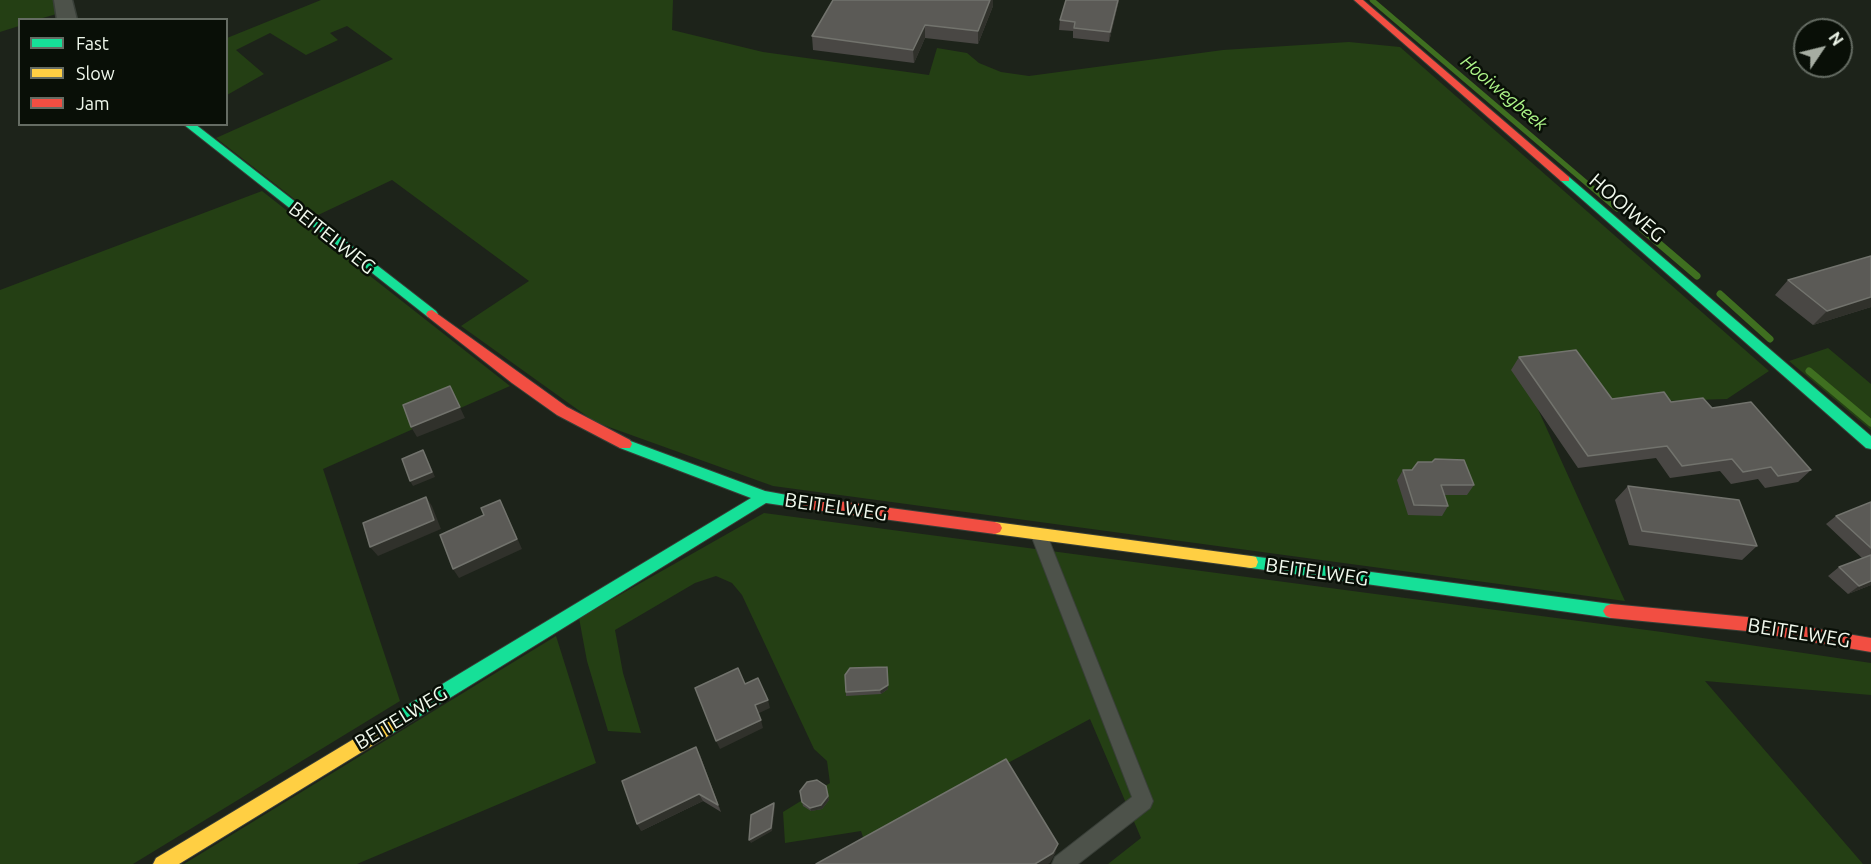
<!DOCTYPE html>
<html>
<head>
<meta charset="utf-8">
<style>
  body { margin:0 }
  #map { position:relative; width:1871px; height:864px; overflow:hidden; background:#1d231a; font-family:Ubuntu,sans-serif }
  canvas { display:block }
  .legend { position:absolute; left:18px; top:18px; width:210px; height:108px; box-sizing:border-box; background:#090f07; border:2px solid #656c63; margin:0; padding:8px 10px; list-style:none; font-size:18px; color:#f0f8ec }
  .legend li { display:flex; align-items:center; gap:12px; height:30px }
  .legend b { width:30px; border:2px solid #656c63 }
  .north { position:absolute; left:1793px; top:18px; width:60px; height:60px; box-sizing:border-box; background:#090f07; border:2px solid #656c63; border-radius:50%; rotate:55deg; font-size:16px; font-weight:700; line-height:24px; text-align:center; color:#f0f8ec }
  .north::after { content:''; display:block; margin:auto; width:21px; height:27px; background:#a6ada2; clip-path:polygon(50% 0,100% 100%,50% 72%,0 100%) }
</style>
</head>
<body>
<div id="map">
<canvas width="1871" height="864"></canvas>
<ul class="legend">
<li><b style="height:8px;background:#16e098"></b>Fast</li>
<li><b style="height:8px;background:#ffcf43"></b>Slow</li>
<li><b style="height:8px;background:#f24e42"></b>Jam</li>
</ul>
<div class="north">N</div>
</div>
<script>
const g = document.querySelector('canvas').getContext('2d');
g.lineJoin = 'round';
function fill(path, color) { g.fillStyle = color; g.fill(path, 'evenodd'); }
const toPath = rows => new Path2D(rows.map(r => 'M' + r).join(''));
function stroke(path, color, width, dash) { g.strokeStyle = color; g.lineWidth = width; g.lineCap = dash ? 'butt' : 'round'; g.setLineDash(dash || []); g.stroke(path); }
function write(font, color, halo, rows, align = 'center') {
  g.font = font + ' Ubuntu,sans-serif'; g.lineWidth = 5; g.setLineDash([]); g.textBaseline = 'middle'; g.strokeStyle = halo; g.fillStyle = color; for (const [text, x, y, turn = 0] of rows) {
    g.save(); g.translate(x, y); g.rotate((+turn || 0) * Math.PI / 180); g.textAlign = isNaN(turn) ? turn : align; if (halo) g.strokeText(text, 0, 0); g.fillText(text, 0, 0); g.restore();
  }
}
fill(toPath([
  [0,0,59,0,60,13,39,19,20,20,19,26,0,32],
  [321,0,673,0,672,30,763,52,929,75,937,48,967,53,979,63,1001,72,1029,76,1223,50,1349,42,1400,47,1769,371,1727,399,1536,405,1625,601,773,486,595,422,461,326,529,281,392,180,316,216,216,138,393,59,347,26,330,33,338,40,306,55,270,33,236,50,264,74,227,95,227,38],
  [262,191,510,386,323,469,400,701,133,864,0,864,0,290],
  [1828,348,1871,384,1871,430,1789,361],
  [764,513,1662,632,1871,663,1871,695,1705,681,1863,864,1108,864,1141,838,1090,719,864,840,861,831,785,843,783,812,830,783,827,761,814,749,742,595,732,583,716,576,695,583,615,630,623,673,641,733,608,731,587,661,579,618],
  [556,636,596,763,357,864,184,864]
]), '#243f14');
stroke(toPath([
  [1372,0,1617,209]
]), '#3f6f20', 5);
stroke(toPath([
  [1642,229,1697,276],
  [1720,294,1770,339],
  [1809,371,1871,423]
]), '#3f6f20', 7);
const lane = toPath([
  [1039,528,1045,530,1047,535,1153,801,1150,808,1078,864,1052,864,1055,857,1132,797,1031,535,1033,530,1039,528]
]);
const street = toPath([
  [54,0,72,0,77,20,57,20,54,0]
]);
const fast = toPath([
  [183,124,195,124,436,311,438,314,436,317,428,317,183,124],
  [1565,176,1569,177,1871,436,1871,449,1866,448,1561,181,1560,179,1565,176],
  [625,439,765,491,798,497,800,501,798,505,793,507,766,503,393,733,387,735,381,733,379,727,381,721,751,498,620,448,618,444,620,440,625,439],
  [1251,556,1611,604,1616,606,1619,611,1616,616,1611,618,1251,568,1246,567,1244,562,1246,557,1251,556]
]);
const slow = toPath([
  [995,522,1251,556,1256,557,1258,562,1256,567,1251,568,995,534,990,532,988,528,990,524,995,522],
  [387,719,393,721,395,727,393,733,179,864,153,864,156,858,387,719]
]);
const jam = toPath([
  [1354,0,1363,0,1569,177,1569,181,1561,181,1354,0],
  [432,310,567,407,630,440,632,444,630,448,620,448,557,415,512,383,428,317,426,314,428,311,432,310],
  [793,495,995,522,1000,524,1002,528,1000,532,995,534,793,507,788,505,786,501,788,497,793,495],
  [1611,604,1747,617,1871,638,1871,652,1747,631,1611,618,1606,616,1603,611,1606,606,1611,604]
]);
stroke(lane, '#393f38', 2);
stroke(street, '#393f38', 3);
stroke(fast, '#393f38', 2);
stroke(slow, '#393f38', 2);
stroke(jam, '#393f38', 2);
fill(lane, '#4d524a');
fill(street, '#4d524a');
fill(fast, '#16e098');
fill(slow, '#ffcf43');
fill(jam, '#f24e42');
fill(toPath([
  [833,0,993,0,993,6,978,44,925,38,914,63,813,50,812,36],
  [1066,0,1119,0,1109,42,1073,38,1073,31,1059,30,1060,20],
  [1788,280,1871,307,1813,325,1775,295],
  [1519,357,1612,399,1671,402,1712,408,1811,470,1798,482,1765,488,1758,479,1731,484,1720,471,1670,478,1656,458,1578,468,1511,370],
  [1403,470,1474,485,1467,495,1444,495,1448,506,1442,516,1408,515,1397,480],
  [1628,486,1757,546,1742,560,1629,545,1615,500],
  [1871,502,1871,585,1848,594,1828,576,1839,567,1862,558,1826,524,1836,516],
  [888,689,881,694,846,696,846,692],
  [700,755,721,812,703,801,641,831],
  [826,786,829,800,822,809,811,811,803,806,802,802]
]), '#494744');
fill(toPath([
  [990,0,993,0,993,6,978,44,978,31],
  [1118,0,1119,0,1109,42,1110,32],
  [925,25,925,38,914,63,913,50],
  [1871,297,1871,307,1813,325,1827,311],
  [450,386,465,418,417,437,411,427],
  [423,450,426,455,435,477,413,486,410,481],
  [426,497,432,506,441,529,378,556,370,547],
  [500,500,505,510,522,549,459,578,453,569],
  [1871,581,1871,585,1848,594,1859,586],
  [887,667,888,689,881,694,880,690],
  [768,700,770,708,757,714,755,705],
  [761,720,763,728,720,749,716,741],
  [696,747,700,755,721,812,718,805],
  [699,794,703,801,641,831,637,824],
  [828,796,829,800,822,809,811,811,810,808],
  [774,803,775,807,772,831,751,843,749,840],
  [1058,844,1055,854,1050,863,1048,864,1035,864]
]), '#30312b');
const building = toPath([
  [833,0,990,0,978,31,925,25,913,50,812,36,833,0],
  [1066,0,1118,0,1110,32,1074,28,1075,22,1060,20,1066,0],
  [1871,256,1871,297,1827,311,1788,280,1871,256],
  [1576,350,1612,399,1664,392,1671,402,1703,398,1712,408,1751,402,1811,470,1778,476,1771,467,1743,472,1732,459,1682,466,1667,446,1588,456,1519,357,1576,350],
  [450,386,460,407,411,427,403,405,450,386],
  [423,450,432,472,410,481,402,459,423,450],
  [1435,459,1464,460,1474,485,1441,485,1448,506,1414,505,1403,470,1412,470,1418,462,1432,462,1435,459],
  [1628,486,1739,500,1757,546,1642,531,1628,486],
  [426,497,434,520,370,547,363,523,426,497],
  [500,500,517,539,453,569,440,535,484,515,481,508,500,500],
  [1871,502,1871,548,1836,516,1871,502],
  [1871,555,1871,581,1859,586,1839,567,1871,555],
  [887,667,888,685,880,690,846,692,845,675,850,668,887,667],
  [738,668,745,684,758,678,768,700,755,705,761,720,716,741,695,688,738,668],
  [696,747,718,805,699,794,637,824,622,781,696,747],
  [1006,759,1058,844,1053,853,1035,864,816,864,1006,759],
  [817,780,826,786,828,796,821,805,810,808,802,802,800,791,807,782,817,780],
  [774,803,771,828,749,840,751,815,774,803]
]);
fill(building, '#5b5a56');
stroke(building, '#72736d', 1.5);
write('italic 18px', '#aef789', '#090f07', [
  ["Hooiwegbeek",1504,93,40]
]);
write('20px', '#f0f8ec', '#090f07', [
  ["HOOIWEG",1627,208,41],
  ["BEITELWEG",332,238,38],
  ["BEITELWEG",836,507,8],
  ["BEITELWEG",1317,572,8],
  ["BEITELWEG",1799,633,9],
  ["BEITELWEG",401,718,-31]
]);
</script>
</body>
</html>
